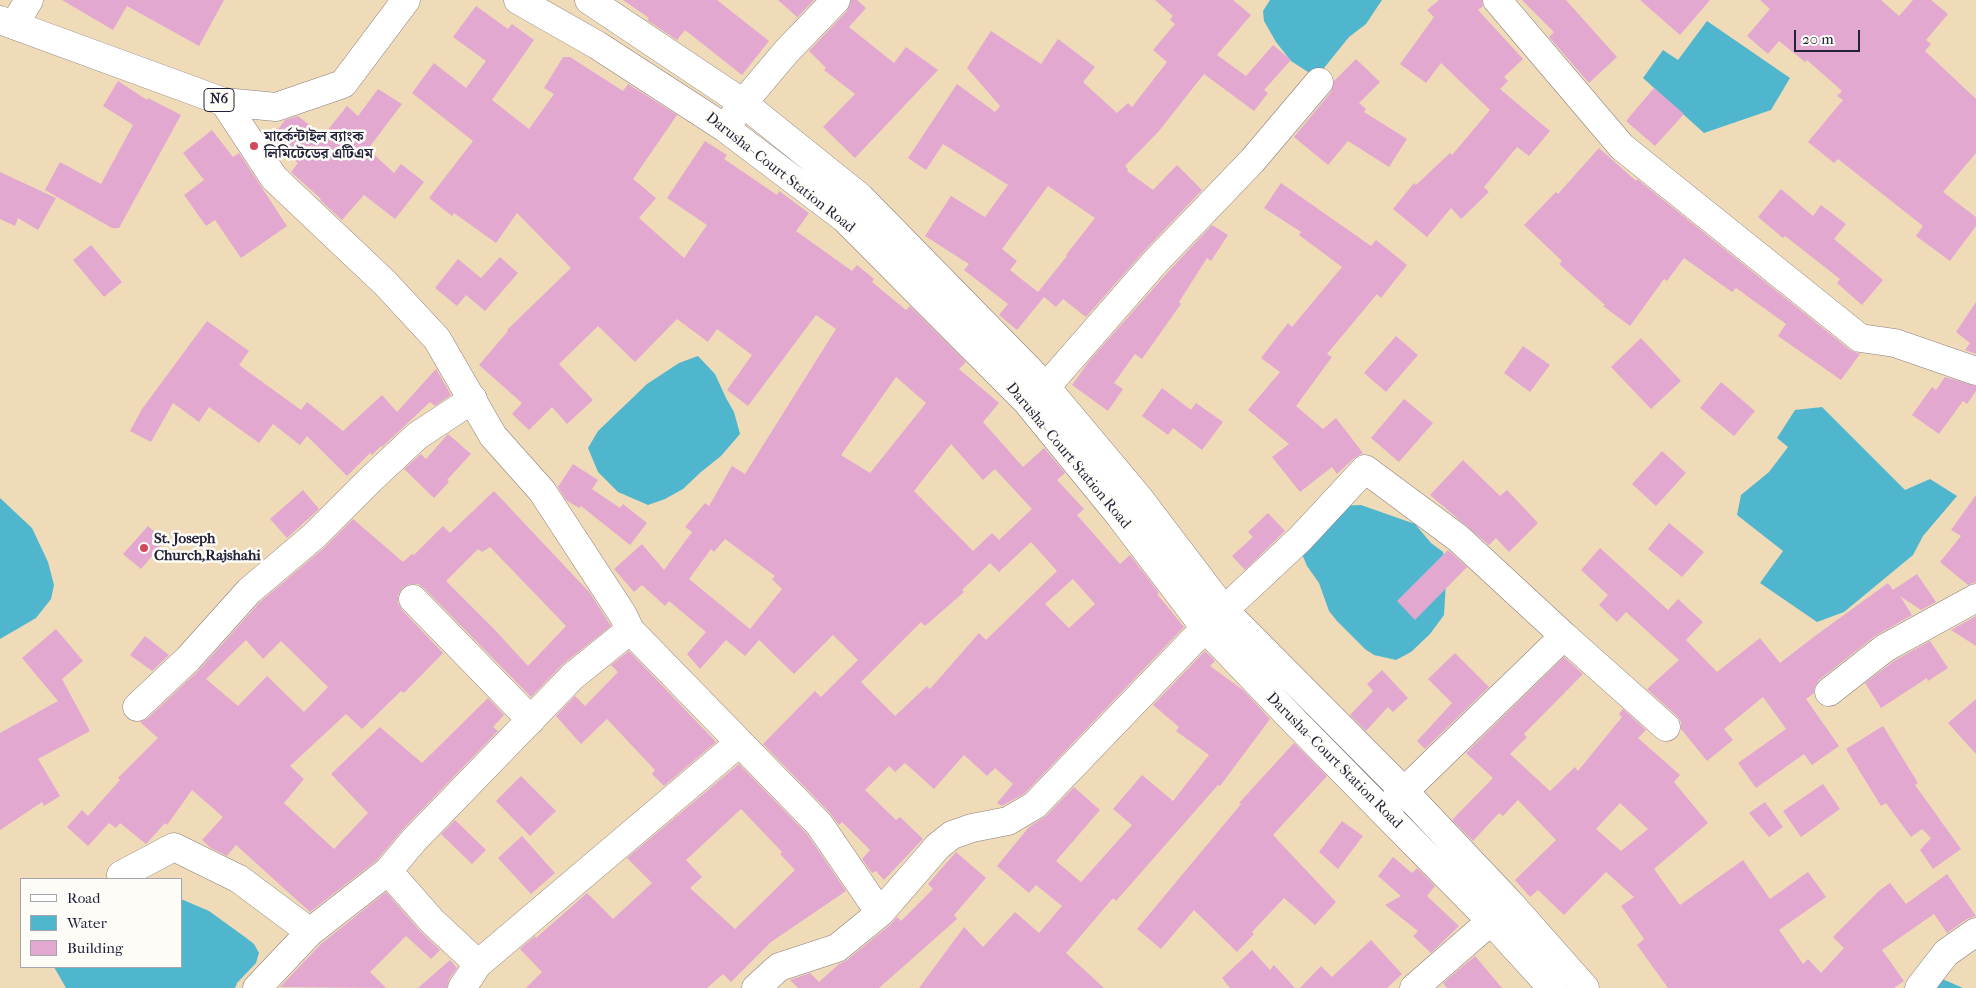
<!DOCTYPE html>
<html>
<head>
<meta charset="utf-8">
<style>
  body { margin:0 }
  #map { position:relative; width:1976px; height:988px; overflow:hidden; background:#f0dbb9; font-family:"IM FELL French Canon",serif }
  canvas { display:block }
  .legend { position:absolute; left:20px; top:878px; width:162px; height:90px; box-sizing:border-box; background:#fdfcf7; border:1px solid #a5a5ac; margin:0; padding:6px 9px; list-style:none; font-size:15px; color:#22223b }
  .legend li { display:flex; align-items:center; gap:10px; height:25px }
  .legend b { width:25px; border:1px solid #a5a5ac }
  .scale { position:absolute; left:1794px; top:30px; width:66px; height:22px; box-sizing:border-box; border:2px solid #22223b; border-top:0; padding-left:6px; font-size:15px; line-height:18px; white-space:nowrap; color:#22223b; -webkit-text-stroke:4px #fdfcf7; paint-order:stroke }
</style>
</head>
<body>
<div id="map">
<canvas width="1976" height="988"></canvas>
<ul class="legend">
<li><b style="height:6px;background:#fff"></b>Road</li>
<li><b style="height:14px;background:#4fb6ce"></b>Water</li>
<li><b style="height:14px;background:#e2a8d0"></b>Building</li>
</ul>
<div class="scale">20 m</div>
</div>
<script>
const g = document.querySelector('canvas').getContext('2d');
g.lineJoin = 'round';
function fill(path, color) { g.fillStyle = color; g.fill(path, 'evenodd'); }
const toPath = rows => new Path2D(rows.map(r => 'M' + r).join(''));
function stroke(path, color, width, dash) { g.strokeStyle = color; g.lineWidth = width; g.lineCap = dash ? 'butt' : 'round'; g.setLineDash(dash || []); g.stroke(path); }
function write(font, color, halo, rows, align = 'center') {
  g.font = font + ' "IM FELL French Canon","Noto Serif Bengali",serif'; g.lineWidth = 5; g.setLineDash([]); g.textBaseline = 'middle'; g.strokeStyle = halo; g.fillStyle = color; for (const [text, x, y, turn = 0] of rows) {
    g.save(); g.translate(x, y); g.rotate((+turn || 0) * Math.PI / 180); g.textAlign = isNaN(turn) ? turn : align; if (halo) g.strokeText(text, 0, 0); g.fillText(text, 0, 0); g.restore();
  }
}
fill(toPath([
  [1270,0,1382,0,1366,24,1349,37,1320,73,1308,72,1291,61,1276,42,1264,21,1263,11],
  [1707,21,1790,78,1771,110,1704,133,1643,78,1663,50,1678,60],
  [698,356,715,374,726,398,734,412,740,434,721,456,701,472,683,489,665,499,648,505,618,492,598,472,588,448,598,431,647,384,679,363],
  [1822,407,1905,490,1930,479,1957,496,1923,536,1913,555,1844,612,1817,622,1760,583,1783,551,1737,515,1741,495,1769,472,1788,447,1777,438,1795,410],
  [0,498,32,528,48,562,54,585,51,599,36,618,0,639],
  [1361,505,1415,524,1431,543,1443,552,1447,566,1444,615,1430,634,1411,652,1396,660,1374,655,1365,649,1337,621,1329,611,1319,583,1307,566,1300,549,1338,506],
  [181,899,209,911,245,937,254,944,259,953,256,963,237,983,235,988,66,988,54,967,181,967],
  [1940,978,1963,988,1933,988]
]), '#4fb6ce');
fill(toPath([
  [62,0,224,0,199,46,127,6,113,30],
  [623,0,717,0,769,41,742,75,685,30,677,40,647,20,649,18],
  [778,0,814,0,786,29,797,17],
  [851,0,857,0,866,8,849,27,894,63,906,47,938,70,855,158,823,127,855,94,824,70,826,68,809,51,847,11],
  [1155,0,1233,0,1251,15,1217,55,1246,76,1273,45,1291,60,1264,90,1268,93,1254,111,1204,74,1159,131,1125,166,1128,169,1127,171,1153,190,1177,165,1202,190,1145,250,1086,317,1063,299,1056,307,1044,297,1017,330,999,315,1008,304,964,270,969,264,925,236,951,196,985,217,1008,185,943,144,926,170,908,158,957,84,995,112,1000,106,967,68,991,31,1041,64,1058,39,1095,67,1083,82,1117,113,1128,103,1132,107,1167,62,1153,50,1175,24,1170,20,1173,16],
  [1048,186,1095,218,1066,255,1067,256,1038,292,1010,270,1017,261,1002,249],
  [1439,0,1482,0,1483,6,1478,10,1523,59,1504,77,1508,81,1500,89,1550,131,1529,156,1517,147,1484,187,1489,192,1461,219,1451,208,1427,237,1393,209,1414,183,1416,185,1450,153,1452,155,1490,110,1441,63,1426,83,1400,64,1434,17,1427,10],
  [1522,0,1566,0,1617,57,1589,83,1549,37,1554,32],
  [1640,0,1710,0,1680,35],
  [1760,0,1881,0,1899,16,1913,0,1931,0,1948,14,1926,40,1931,44,1925,51,1976,99,1976,153,1943,192,1976,217,1976,226,1950,261,1916,236,1923,226,1838,159,1834,163,1808,142,1843,100,1837,96,1842,91,1807,60,1805,62,1779,41,1768,54,1747,36,1770,9],
  [476,6,508,29,512,24,534,40,492,100,529,129,554,94,544,88,563,57,570,57,623,91,628,84,677,115,633,179,656,198,639,218,684,258,707,225,667,198,705,141,727,155,724,159,777,195,779,191,809,213,796,231,852,271,857,265,874,279,872,282,906,310,910,306,966,362,959,369,999,403,983,422,1023,467,1044,448,1065,473,1057,480,1084,509,1077,515,1120,564,1130,555,1159,593,1157,594,1184,627,1025,793,1002,806,997,803,1013,784,995,768,987,776,964,755,934,789,905,763,895,772,889,766,865,790,896,820,900,817,923,839,884,880,876,871,872,873,862,859,870,850,842,822,839,825,830,813,763,744,815,691,821,697,858,660,833,635,794,674,759,640,745,656,726,640,700,669,687,654,706,632,669,601,665,606,642,585,634,592,614,569,642,544,664,570,692,532,685,527,705,503,709,506,732,466,745,474,836,329,816,315,748,406,727,390,752,355,717,329,708,342,677,319,635,362,598,326,559,364,593,400,567,424,552,407,529,430,512,414,522,403,479,365,508,331,507,330,571,268,517,213,496,243,454,213,452,216,429,198,473,141,412,93,434,63,466,88,486,61,453,37],
  [896,377,926,403,870,473,841,455],
  [951,444,983,480,995,469,1032,509,999,540,992,533,973,551,914,491],
  [725,539,775,576,772,579,782,589,750,629,689,579,711,549,714,552],
  [1031,542,1057,571,986,640,979,633,930,689,927,686,895,716,861,682,921,622,925,626,964,592,962,590,990,563,999,572],
  [1073,579,1095,604,1069,628,1045,604],
  [1356,59,1380,82,1359,103,1366,109,1364,112,1407,139,1389,167,1348,141,1328,165,1294,137,1331,92,1334,81],
  [118,81,147,100,148,98,181,115,119,228,112,228,45,190,60,162,101,184,133,125,103,106],
  [1654,88,1684,114,1655,146,1626,121],
  [378,89,402,104,368,149,394,173,401,164,424,182,395,219,364,195,342,220,320,200,321,199,291,172,298,163,269,141,285,120,298,116,323,136,347,106,358,116],
  [212,130,233,157,239,153,287,226,241,258,215,220,206,226,184,195,204,180,183,153],
  [1599,148,1636,181,1637,179,1850,350,1860,354,1841,380,1778,336,1786,324,1736,288,1732,292,1684,258,1667,281,1664,279,1630,326,1603,306,1605,305,1559,264,1562,261,1524,225,1556,192,1558,194],
  [0,172,56,198,38,230,18,218,15,226,0,219],
  [1281,183,1371,246,1376,240,1407,265,1381,298,1377,294,1327,354,1332,357,1296,406,1323,429,1336,418,1363,453,1354,458,1337,474,1332,467,1300,492,1272,457,1289,444,1248,410,1280,372,1261,358,1288,323,1292,327,1342,267,1299,235,1301,232,1264,208],
  [1781,189,1813,216,1821,205,1846,224,1834,239,1883,280,1862,305,1837,283,1840,279,1785,236,1783,238,1758,217],
  [1212,225,1228,235,1211,261,1207,258,1179,302,1181,304,1142,359,1135,354,1114,383,1123,389,1108,411,1072,385,1090,360,1168,272],
  [91,245,122,282,104,297,73,260],
  [500,257,518,273,485,311,466,295,457,306,435,288,458,259,481,278],
  [1976,302,1976,354,1965,350,1970,343,1956,332],
  [207,321,249,351,239,365,301,410,307,402,343,431,382,395,397,412,436,369,451,395,435,406,430,402,382,447,381,446,372,455,370,453,347,476,307,436,300,445,273,424,259,443,209,407,199,422,173,403,151,442,130,431,142,409],
  [1396,336,1418,355,1386,392,1364,373],
  [1641,338,1681,381,1651,409,1611,367],
  [1523,346,1550,365,1530,392,1504,373],
  [1945,377,1976,386,1976,391,1967,404,1963,401,1939,434,1912,415,1932,387,1936,390],
  [1721,382,1755,411,1734,436,1700,408],
  [1162,388,1191,410,1196,403,1223,422,1202,450,1173,428,1168,435,1142,416],
  [1404,399,1433,423,1399,462,1371,438],
  [448,434,471,454,447,480,449,482,434,498,404,469,421,454,426,459],
  [1662,451,1686,473,1656,506,1632,484],
  [1463,460,1500,496,1507,490,1538,523,1509,552,1496,538,1489,545,1430,495],
  [573,464,598,480,592,489,620,508,623,504,647,523,630,545,581,506,579,508,566,500,558,487],
  [303,490,319,509,287,538,270,519],
  [494,491,590,593,611,626,563,664,531,697,424,588,418,584,410,584,402,588,398,595,398,603,402,610,443,653,404,693,401,691,362,729,346,714,290,766,304,779,284,803,334,849,368,813,331,774,380,727,422,763,488,698,504,715,493,727,498,731,403,829,377,860,310,912,236,845,227,856,211,848,202,840,223,817,192,790,167,825,165,823,146,844,120,823,116,828,109,823,88,846,67,827,82,810,88,816,120,780,118,778,158,738,140,722,148,718,199,670,260,602,324,548,353,519,403,562,412,554,414,555,443,526,450,533],
  [490,547,566,626,528,666,495,630,446,581,478,549,482,552],
  [246,640,263,659,281,641,328,687,304,712,267,676,238,706,206,679],
  [1976,495,1976,582,1968,585,1940,562,1961,536,1951,530],
  [1268,513,1285,531,1245,570,1232,556,1253,537,1248,532],
  [1669,523,1704,552,1682,577,1648,549],
  [148,526,165,541,141,569,123,554],
  [1600,548,1668,610,1678,599,1703,622,1686,640,1717,672,1760,638,1780,663,1815,636,1888,583,1893,590,1917,574,1936,602,1921,610,1900,596,1912,615,1875,636,1819,680,1815,686,1814,693,1806,699,1839,746,1812,765,1804,754,1756,788,1738,763,1786,729,1763,697,1724,729,1733,740,1707,761,1681,729,1681,722,1677,716,1647,689,1679,660,1626,612,1617,622,1599,605,1608,595,1581,570],
  [1448,550,1467,567,1415,620,1397,601],
  [1976,616,1976,646,1951,630],
  [56,629,83,661,62,679,90,731,38,759,60,796,44,806,42,802,0,830,0,733,58,701,22,658],
  [145,636,169,655,152,671,130,655],
  [1930,641,1948,668,1928,681,1927,678,1881,708,1865,683,1894,661],
  [629,651,716,742,664,786,652,774,655,770,607,719,581,744,556,716,575,696,585,706,618,672,611,665],
  [1205,651,1215,661,1210,666,1243,690,1270,719,1220,786,1218,785,1116,901,1113,898,1066,953,1104,988,919,988,964,927,983,947,1015,912,1039,933,1062,906,1036,885,1029,893,997,866,1029,827,1046,816,1074,787,1100,810,1056,861,1081,882,1132,825,1113,809,1142,775,1173,801,1209,755,1176,731,1179,727,1153,705],
  [1455,653,1489,687,1425,749,1417,741,1452,703,1428,679],
  [1564,657,1583,674,1524,734,1527,737,1510,754,1550,791,1575,767,1578,771,1622,717,1619,714,1623,709,1646,730,1638,738,1680,775,1674,782,1708,823,1654,869,1680,905,1743,860,1770,899,1808,872,1826,897,1779,930,1803,964,1808,959,1821,973,1844,948,1833,937,1880,890,1890,883,1906,904,1947,874,1976,916,1967,919,1947,933,1934,914,1882,950,1904,981,1894,988,1668,988,1637,945,1644,939,1621,906,1634,897,1606,872,1564,915,1538,890,1530,897,1515,880,1556,840,1518,800,1503,816,1499,813,1473,841,1452,820,1493,778,1466,753],
  [1620,803,1648,829,1621,851,1596,829],
  [1382,670,1408,698,1393,712,1388,707,1366,731,1350,715,1373,691,1367,684],
  [1976,699,1976,754,1948,723],
  [1883,726,1918,783,1915,785,1961,849,1933,869,1920,850,1931,838,1922,829,1911,837,1886,803,1881,806,1846,749],
  [1294,743,1327,776,1273,835,1336,902,1315,925,1284,898,1252,932,1254,934,1237,952,1194,910,1161,949,1137,929,1241,804,1239,803],
  [739,764,807,834,846,891,771,942,731,982,723,974,707,988,526,988,542,972,520,949,535,936,536,938,587,893,613,919,652,883,627,858],
  [741,809,782,852,780,854,795,870,735,929,690,888,702,877,686,860],
  [521,776,556,811,530,836,496,801],
  [1823,784,1840,809,1801,837,1783,811],
  [1765,802,1783,827,1769,837,1749,813],
  [455,820,486,850,472,864,441,834],
  [1342,821,1363,836,1338,869,1319,852],
  [522,836,555,873,531,894,498,858],
  [956,852,986,878,954,915,957,919,879,988,798,988,790,980,810,973,819,982,839,964,847,960,890,925,897,917,901,921,933,889,928,884],
  [1393,857,1412,873,1417,868,1435,886,1427,896,1459,926,1431,953,1413,936,1418,931,1385,905,1401,896,1378,876],
  [386,892,420,931,440,950,431,959,406,936,370,972,386,988,280,987,321,944],
  [1371,940,1402,974,1387,988,1300,988,1321,966,1332,977],
  [1252,950,1270,970,1274,965,1295,988,1230,988,1222,978],
  [1475,956,1502,988,1447,988,1443,983],
  [450,960,457,968,449,979,447,988,418,988]
]), '#e2a8d0');
const minor = toPath([
  [518,0,597,45,725,128,844,218,1027,402,1120,516,1205,628,1296,723,1491,921,1552,988],
  [589,0,743,103,860,197,1046,387,1139,498,1224,610,1404,791,1509,902,1585,988],
  [1497,0,1622,147,1860,338,1895,343,1976,371],
  [14,25,29,0],
  [224,102,274,178,385,283,437,339,493,436,542,491,623,615,630,630,819,824,880,913],
  [733,117,743,103,786,52,836,0],
  [1031,399,1046,387,1156,261,1252,161,1319,82],
  [413,599,531,720],
  [1564,636,1666,727],
  [1829,692,1885,648,1976,598],
  [137,707,188,659,249,591,314,536,370,480,417,436,473,399],
  [121,875,174,847,239,879,310,932],
  [478,964,432,921,388,871,414,840,573,676,630,630],
  [257,988,310,932,388,871],
  [462,988,478,964,739,743],
  [756,988,779,967,837,948,880,913,938,846,952,835,972,828,1008,821,1035,805,1205,628,1300,539,1365,469,1458,538,1564,636,1392,803],
  [1414,988,1491,921,1503,909],
  [1919,988,1946,953,1976,932]
]);
const highway = toPath([
  [0,20,224,102,276,107,343,84,406,0]
]);
stroke(minor, '#897e7a', 29);
stroke(highway, '#897e7a', 29);
stroke(minor, '#fff', 28);
stroke(highway, '#fff', 28);
for (const [x, y, r, color] of [
  [254,146,5,"#d1495b"],
  [144,548,5,"#d1495b"]
]) { const dot = new Path2D(); dot.arc(x, y, r, 0, 2 * Math.PI); g.fillStyle = color; g.fill(dot); stroke(dot, '#fdfcf7', 2); }
for (const [x, y, w] of [
  [219,100,30]
]) { const box = new Path2D(); box.roundRect(x - w / 2, y - 11.5, w, 23, 4); g.fillStyle = '#fdfcf7'; g.fill(box); stroke(box, '#22223b', 1); }
write('bold 14px', '#22223b', null, [
  ["N6",219,100]
]);
write('bold 15px', '#22223b', '#fdfcf7', [
  ["মার্কেন্টাইল ব্যাংক",264,137],
  ["লিমিটেডের এটিএম",264,154],
  ["St. Joseph",154,539],
  ["Church,Rajshahi",154,556]
], 'left');
write('15px', '#22223b', '#fdfcf7', [
  ["Darusha- Court Station Road",780,173,38],
  ["Darusha- Court Station Road",1068,456,50],
  ["Darusha- Court Station Road",1334,761,45]
]);
</script>
</body>
</html>
